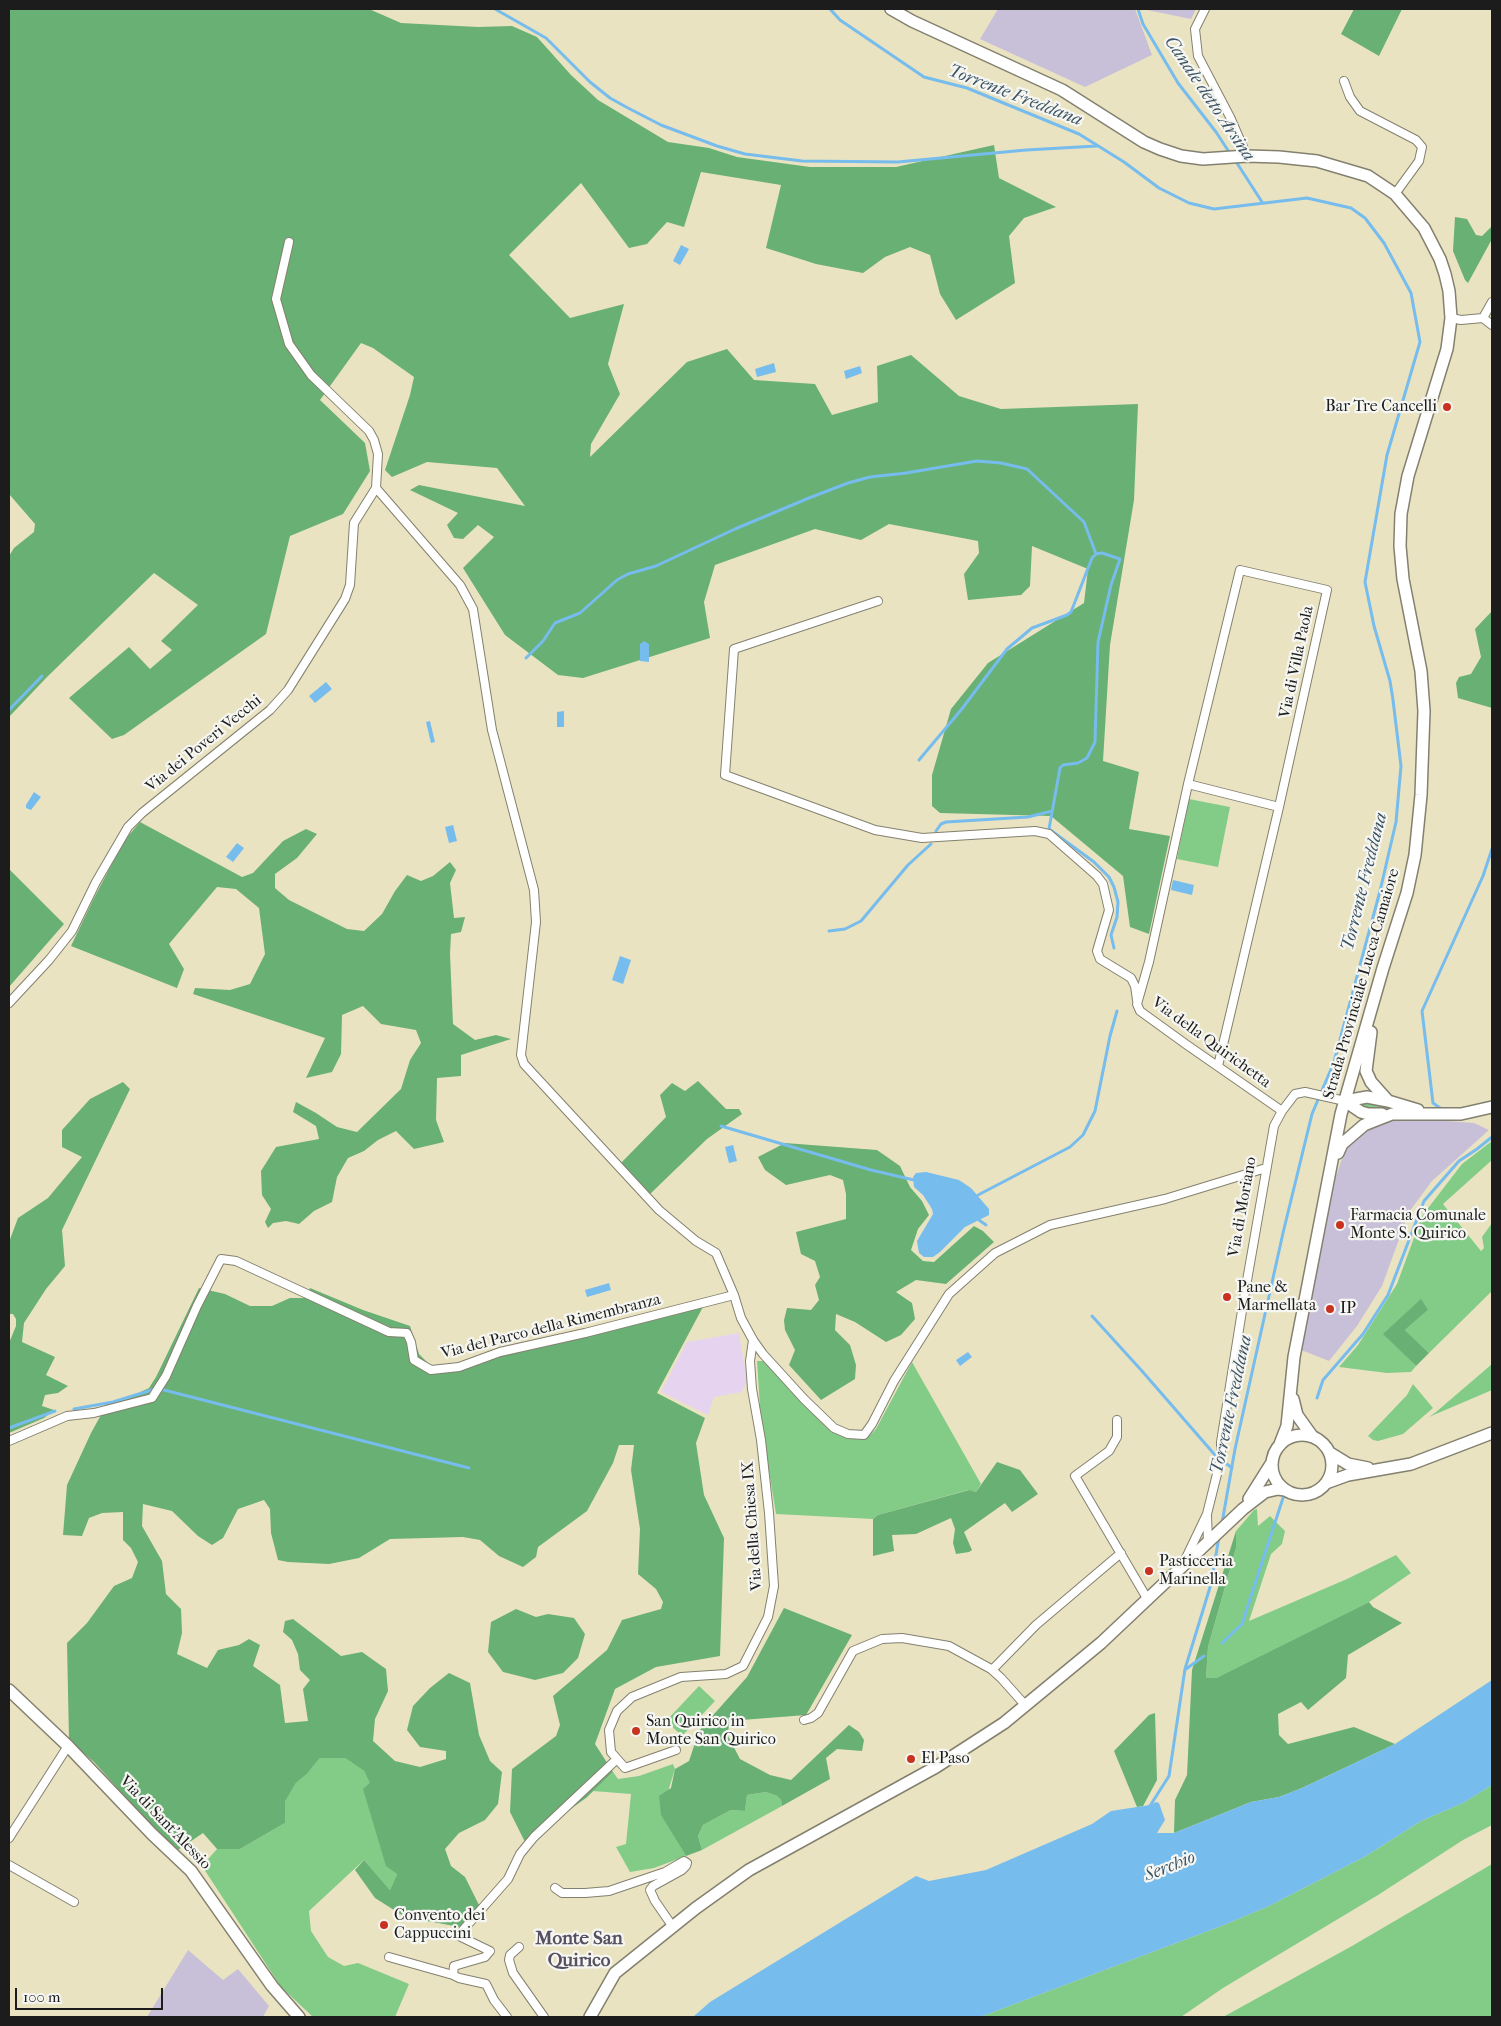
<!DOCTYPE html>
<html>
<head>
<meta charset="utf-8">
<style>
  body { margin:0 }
  #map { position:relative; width:1501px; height:2026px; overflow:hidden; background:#eae3c2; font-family:"IM FELL French Canon",serif }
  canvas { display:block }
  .frame { position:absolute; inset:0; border:10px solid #1c1c1c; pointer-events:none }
  .scale { position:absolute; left:15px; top:1988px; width:148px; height:22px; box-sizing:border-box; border:2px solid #1c1c1c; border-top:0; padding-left:6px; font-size:15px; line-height:18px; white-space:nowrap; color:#1c1c1c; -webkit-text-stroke:4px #f6f6f2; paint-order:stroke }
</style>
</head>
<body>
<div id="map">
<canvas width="1501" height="2026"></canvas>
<div class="frame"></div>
<div class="scale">100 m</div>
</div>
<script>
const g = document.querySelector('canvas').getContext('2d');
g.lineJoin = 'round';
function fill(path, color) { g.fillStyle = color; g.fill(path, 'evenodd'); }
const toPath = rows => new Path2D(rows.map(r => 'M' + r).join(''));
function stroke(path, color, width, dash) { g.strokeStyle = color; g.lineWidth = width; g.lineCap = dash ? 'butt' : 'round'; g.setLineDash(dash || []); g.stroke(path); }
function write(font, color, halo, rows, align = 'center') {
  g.font = font + ' "IM FELL French Canon",serif'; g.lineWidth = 4.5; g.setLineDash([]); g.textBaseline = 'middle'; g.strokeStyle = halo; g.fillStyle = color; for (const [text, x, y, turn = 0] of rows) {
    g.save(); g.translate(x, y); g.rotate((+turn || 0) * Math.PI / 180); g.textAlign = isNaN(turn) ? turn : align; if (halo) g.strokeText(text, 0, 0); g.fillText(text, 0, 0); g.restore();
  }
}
fill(toPath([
  [739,1333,747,1381,742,1392,714,1397,708,1415,661,1392,687,1342]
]), '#e6d3f0');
fill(toPath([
  [998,9,1135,9,1152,55,1085,87,980,39],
  [1142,9,1196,9,1191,19],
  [1406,1118,1474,1123,1489,1130,1432,1181,1409,1212,1382,1286,1357,1326,1329,1361,1296,1348,1327,1202,1344,1153,1353,1139,1364,1130,1390,1120],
  [188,1950,223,1980,238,1969,269,2006,263,2017,147,2017]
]), '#c8c0d8');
fill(toPath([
  [1189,799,1230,807,1218,867,1177,859],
  [1368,1100,1399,1109,1368,1111,1357,1103],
  [1492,1141,1492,1160,1443,1204,1481,1251,1484,1248,1482,1237,1492,1223,1492,1291,1429,1353,1405,1330,1428,1310,1384,1334,1416,1366,1411,1372,1387,1373,1339,1367,1358,1345,1397,1284,1422,1216,1462,1164],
  [757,1361,763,1361,767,1364,835,1432,846,1438,860,1439,871,1434,876,1429,912,1362,981,1484,976,1492,968,1490,878,1515,873,1519,776,1514,761,1422],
  [1492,1364,1492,1390,1429,1417,1436,1412],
  [1413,1384,1433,1408,1403,1434,1378,1441,1373,1440,1368,1436,1407,1395],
  [1257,1509,1258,1526,1270,1516,1285,1531,1282,1544,1271,1554,1249,1621,1347,1579,1396,1555,1411,1573,1369,1602,1216,1678,1206,1678,1208,1647,1236,1548,1236,1531,1254,1510],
  [699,1686,715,1701,682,1736,666,1721],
  [320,1758,345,1758,364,1771,371,1784,397,1874,390,1890,364,1860,309,1911,311,1931,328,1957,344,1966,358,1963,409,1984,395,2017,313,2017,281,1987,202,1866,217,1849,240,1849,285,1823,285,1802,296,1783,307,1774],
  [673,1764,675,1769,661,1814,686,1856,654,1868,630,1872,616,1847,626,1844,631,1794,593,1791,613,1772,618,1779,639,1776],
  [1492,1785,1492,1825,1463,1840,1378,1895,1223,1988,1181,2017,980,2017,1224,1925,1269,1906,1366,1856,1421,1821,1463,1803],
  [766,1792,777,1796,781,1800,782,1806,702,1850,698,1836,703,1825,731,1810,745,1811,747,1795],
  [1492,1864,1492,2017,1223,2017,1352,1946]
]), '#82cc88');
fill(toPath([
  [9,9,369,9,401,23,478,27,512,26,537,37,571,75,598,100,668,142,709,148,737,157,810,167,896,167,994,145,999,178,1056,207,1024,218,1009,236,1015,283,956,320,940,294,930,255,910,247,885,257,863,273,816,264,766,248,781,185,701,172,684,227,667,222,647,244,629,248,581,183,509,255,570,318,624,304,608,364,620,394,591,444,590,457,687,362,727,349,754,380,815,384,832,415,878,402,877,366,911,355,959,396,1001,409,1138,404,1134,500,1110,645,1103,761,1139,772,1129,829,1170,836,1149,934,1130,927,1123,876,1051,816,940,813,932,806,932,775,951,709,988,663,1084,603,1088,569,1032,546,1030,586,1021,595,968,600,964,574,979,553,978,541,889,524,861,540,815,529,715,565,704,602,710,638,583,678,558,675,505,635,463,568,494,537,478,525,463,539,454,538,447,525,458,513,410,490,419,485,525,506,497,468,427,462,392,477,385,470,410,395,414,377,373,348,361,343,320,400,365,443,370,471,343,514,290,536,266,634,124,735,112,739,69,698,129,647,150,669,172,650,161,641,198,605,154,573,47,677,9,717,9,556,14,548,34,532,35,524,9,494],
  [1354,9,1402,9,1379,56,1341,34],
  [1455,217,1467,219,1476,235,1482,236,1492,226,1492,239,1468,283,1465,280,1453,251],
  [1492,611,1492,708,1458,698,1456,683,1459,677,1471,674,1481,657,1475,629],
  [140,822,242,877,253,873,283,841,306,829,317,834,297,858,275,874,275,888,289,900,347,929,364,931,382,914,395,891,407,875,421,881,433,876,450,862,456,870,450,883,454,918,465,917,461,932,451,934,450,954,453,1024,475,1040,496,1035,511,1039,461,1055,461,1076,437,1078,436,1120,444,1142,414,1149,396,1131,378,1140,364,1151,348,1158,337,1177,332,1202,314,1211,299,1224,286,1221,273,1223,268,1228,265,1222,271,1209,262,1195,261,1171,276,1147,319,1139,316,1126,293,1112,296,1102,316,1113,337,1127,357,1132,401,1089,410,1060,421,1043,416,1030,381,1024,363,1006,342,1015,341,1054,332,1072,306,1078,325,1038,193,994,195,988,230,990,250,984,265,954,259,908,236,889,217,887,169,944,184,969,177,988,71,946,93,900,124,841],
  [9,869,64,924,9,987],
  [698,1081,726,1109,739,1109,742,1114,707,1139,649,1195,620,1164,666,1117,660,1095,672,1083,685,1091],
  [123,1082,130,1089,62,1230,65,1266,46,1289,24,1323,22,1342,55,1357,46,1375,68,1386,58,1393,45,1395,42,1406,54,1410,44,1418,9,1433,9,1343,16,1326,16,1319,13,1314,9,1314,9,1242,18,1218,48,1198,82,1157,62,1147,62,1130,90,1099],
  [785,1143,877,1150,900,1166,910,1187,922,1201,929,1215,918,1229,911,1250,923,1261,934,1262,974,1226,983,1231,994,1242,946,1284,916,1280,896,1292,912,1303,915,1319,901,1335,886,1342,855,1322,836,1314,835,1330,850,1345,856,1365,855,1379,821,1400,789,1365,795,1350,785,1330,784,1320,787,1308,811,1310,819,1300,815,1285,820,1277,815,1261,801,1254,796,1232,846,1219,846,1194,843,1180,830,1175,786,1185,765,1170,758,1157],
  [199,1288,225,1294,250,1306,272,1306,290,1298,305,1298,310,1288,363,1310,410,1326,419,1354,431,1366,451,1365,623,1326,704,1305,657,1393,705,1418,696,1443,704,1495,724,1538,720,1656,656,1667,615,1689,595,1744,613,1772,586,1798,558,1818,537,1837,525,1842,510,1812,512,1769,556,1736,560,1725,553,1696,607,1650,622,1620,661,1609,663,1602,656,1589,638,1574,640,1529,631,1470,634,1445,619,1445,613,1463,587,1511,538,1547,536,1557,523,1567,499,1556,480,1540,463,1537,390,1539,359,1558,329,1564,288,1562,278,1560,271,1533,270,1509,264,1500,238,1509,223,1538,212,1545,198,1536,172,1511,143,1504,142,1526,162,1561,166,1594,181,1609,182,1633,177,1654,207,1668,218,1650,239,1645,249,1639,260,1645,253,1666,280,1685,285,1723,308,1721,303,1689,310,1680,300,1670,298,1654,292,1640,283,1632,285,1621,293,1619,341,1656,362,1652,386,1669,388,1691,375,1719,373,1741,395,1761,420,1767,446,1759,446,1751,420,1747,407,1730,413,1706,430,1688,449,1673,470,1683,479,1735,490,1761,502,1772,498,1804,485,1820,459,1833,445,1849,451,1866,465,1877,479,1905,460,1927,405,1917,375,1898,355,1870,364,1860,390,1890,397,1874,386,1866,363,1789,370,1783,364,1771,345,1758,320,1758,307,1774,296,1783,285,1802,285,1823,240,1849,217,1849,203,1833,175,1852,94,1762,69,1740,67,1643,87,1623,114,1586,132,1578,138,1562,131,1548,123,1540,123,1512,102,1513,89,1518,82,1536,63,1535,67,1485,91,1433,107,1404,132,1396,149,1388,156,1377],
  [1421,1299,1428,1310,1405,1330,1429,1353,1416,1366,1383,1334],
  [997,1462,1020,1470,1038,1494,1012,1512,1005,1503,964,1532,972,1550,969,1552,956,1554,953,1543,955,1529,951,1518,916,1534,892,1535,894,1551,873,1556,873,1519,878,1515,969,1490,976,1492],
  [1236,1531,1236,1548,1208,1647,1206,1678,1216,1678,1369,1602,1373,1607,1402,1623,1348,1655,1346,1678,1308,1710,1301,1702,1278,1714,1279,1735,1288,1744,1354,1727,1395,1744,1302,1788,1279,1797,1251,1802,1174,1833,1175,1800,1187,1775,1192,1670],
  [784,1608,852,1635,806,1715,729,1721,728,1736,740,1759,770,1775,791,1780,849,1725,859,1732,864,1740,862,1751,837,1749,826,1758,830,1779,782,1806,781,1800,777,1796,766,1792,747,1795,745,1811,731,1810,703,1825,698,1836,702,1850,686,1856,661,1815,659,1796,671,1788,675,1769,689,1761,699,1731,747,1677],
  [516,1609,536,1617,548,1614,574,1618,585,1634,578,1658,563,1673,535,1680,503,1672,488,1652,491,1622],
  [1155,1713,1157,1780,1143,1806,1137,1807,1114,1751,1149,1715]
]), '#69b074');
fill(toPath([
  [681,245,689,249,680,265,673,261],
  [774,363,776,372,757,377,755,369],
  [860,366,862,373,846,379,844,371],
  [644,641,649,644,649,662,640,661,640,644],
  [326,682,332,689,315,703,309,696],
  [564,711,564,727,557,727,557,712],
  [430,721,435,742,431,743,426,722],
  [34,792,41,797,31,810,26,808,26,805],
  [453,825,457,841,449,843,445,827],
  [237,843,244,848,233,862,226,857],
  [1173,880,1194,885,1192,895,1171,890],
  [620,956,631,960,623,984,612,980],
  [733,1145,737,1161,729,1163,725,1147],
  [926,1172,959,1180,971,1188,989,1209,989,1215,965,1227,940,1252,933,1257,924,1257,919,1253,917,1241,933,1214,932,1209,923,1195,914,1187,913,1177,916,1173],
  [609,1283,611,1290,587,1297,585,1290],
  [968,1352,972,1357,960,1366,956,1360],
  [1492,1680,1492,1785,1463,1803,1421,1821,1366,1856,1269,1906,1224,1925,980,2017,693,2017,710,2002,916,1876,929,1881,986,1870,1092,1824,1111,1811,1150,1805,1156,1802,1159,1803,1165,1820,1157,1833,1174,1833,1251,1802,1279,1797,1302,1788,1395,1744]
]), '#76bced');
stroke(toPath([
  [495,9,546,38,590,82,610,98,628,108,661,125,717,146,745,154,802,161,898,162,1026,150,1097,146],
  [830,9,840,20,924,77,967,88,1079,134,1124,162,1159,188,1189,203,1214,209,1307,198,1351,208,1365,218,1384,243,1411,293,1420,342,1387,455,1365,582,1374,626,1390,681,1393,700,1401,766,1396,822,1380,891,1334,1062,1312,1114,1283,1233,1235,1449,1222,1523],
  [1138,9,1143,24,1178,83,1216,132,1231,155],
  [1235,160,1262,202],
  [526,658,543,641,555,623,580,613,617,580,628,574,656,566,735,529,809,498,848,483,870,477,906,473,977,461,1001,463,1027,469,1084,522,1096,554],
  [9,710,42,676],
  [919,760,961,710,1007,649,1032,628,1067,615,1071,612,1092,558,1096,554,1102,553,1120,559,1111,585,1098,642,1095,742,1087,758,1078,763,1063,765,1060,768,1049,829,1094,862,1109,877,1114,887,1118,902,1117,917,1111,935,1114,948],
  [936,831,941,824,946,822,1028,817,1052,811],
  [829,931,845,929,861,921,908,865,931,844],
  [1440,1108,1433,1103,1422,1011,1483,876,1492,849],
  [721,1126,871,1170,914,1180],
  [978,1195,1070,1147,1083,1135,1095,1111,1110,1036,1117,1011],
  [979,1220,986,1225],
  [1092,1316,1142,1371,1215,1455,1232,1468],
  [160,1389,469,1468],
  [1317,1398,1323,1380,1363,1334,1388,1295,1424,1201,1459,1161,1477,1149,1492,1137],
  [74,1409,113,1402,155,1389],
  [9,1428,55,1411],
  [1222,1643,1242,1624,1283,1498],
  [1186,1669,1204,1656],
  [1148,1809,1169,1776,1185,1669,1211,1584,1219,1537]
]), '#76bced', 3);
const street = toPath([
  [1205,9,1195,29,1198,56,1230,117,1247,156],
  [1344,81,1350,97,1360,111,1416,140,1422,147,1419,161,1395,194],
  [289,242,276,299,289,344,311,375,369,431,374,440,378,454,376,488,460,585,473,609,492,730,534,890,536,922,521,1055,524,1064,659,1210,696,1241,716,1253,734,1295,741,1318,753,1340,763,1354,804,1399,834,1428,848,1434,864,1435,872,1424,894,1381,949,1294,995,1253,1050,1225,1165,1199,1266,1168],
  [1451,318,1461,320,1483,318,1492,325],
  [1483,318,1492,302],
  [878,601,734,649,725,775,875,830,922,838,1035,831,1049,834,1097,876,1103,884,1109,910,1097,951,1100,959,1131,978,1135,986,1137,1000],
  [1188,784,1279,807],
  [9,1003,49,960,72,931,96,882,128,827,142,813,270,710,288,690,345,599,350,585,354,523,376,488],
  [1218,1066,1279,807,1327,590,1240,570,1188,784,1149,962,1137,1004,1140,1011,1187,1045,1282,1111],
  [1117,1420,1117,1437,1109,1451,1075,1476,1148,1600],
  [9,1441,67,1416,94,1413,152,1398,166,1376,197,1306,221,1259,236,1261,389,1332,407,1333,411,1342,414,1360,431,1370,459,1367,500,1352,585,1333,734,1295],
  [1207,1516,1208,1542],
  [1185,1560,1207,1514,1221,1458,1221,1442,1245,1292,1274,1126,1282,1111,1295,1094,1305,1092,1345,1101],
  [992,1670,1036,1625,1121,1553],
  [804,1720,811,1718,818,1713,853,1651,882,1639,902,1638,949,1646,991,1669,1001,1678,1026,1706],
  [676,1750,625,1768,611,1752,609,1730,617,1711,632,1697,681,1677,726,1674,743,1666,768,1617,774,1586,769,1513,761,1440,752,1389,750,1361,753,1340],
  [9,1838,68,1746],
  [9,1865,74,1902],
  [555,1888,562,1893,585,1893,609,1891,665,1872,684,1861,687,1863,686,1866,682,1870,653,1886,650,1890,655,1901,673,1927],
  [519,1947,510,1955,509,1960,513,1973,544,2017],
  [389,1957,453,1975],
  [507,2017,494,2000,486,1984,459,1978,453,1975,454,1966,485,1957,490,1951,461,1937,463,1930,508,1879,520,1854,534,1837,617,1759]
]);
const secondary = toPath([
  [891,9,912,21,1062,90,1144,142,1160,149,1181,156,1203,159,1247,156,1279,157,1317,161,1368,176,1395,194,1424,228,1440,259,1445,274,1449,291,1451,318,1447,349,1408,476,1401,514,1400,546,1403,579,1421,671,1424,711,1421,795,1415,855,1407,893,1383,968,1341,1114,1294,1357,1287,1426,1280,1444],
  [1371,1032,1366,1071,1371,1082,1388,1101,1418,1110],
  [1345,1101,1361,1112,1368,1114,1382,1114],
  [1345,1101,1367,1097,1388,1101],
  [1338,1153,1342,1144,1364,1125,1392,1114,1461,1114,1492,1107],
  [1293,1399,1297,1415,1312,1436],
  '1272 1465a30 30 0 1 1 60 0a30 30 0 1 1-60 0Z',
  [1330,1453,1348,1464,1368,1468],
  [1326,1483,1348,1475,1411,1464,1492,1433],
  [1249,1499,1271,1464],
  [9,1690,68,1746,152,1834,191,1871,272,1986,299,2017],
  [590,2017,615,1973,696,1908,749,1870,936,1767,1004,1723,1101,1643,1243,1509,1265,1492,1278,1489,1285,1490]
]);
stroke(street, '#83806f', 10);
stroke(secondary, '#83806f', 14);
stroke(street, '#fff', 8);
stroke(secondary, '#fff', 11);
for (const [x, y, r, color] of [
  [1447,407,5,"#c8321e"],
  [1340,1225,5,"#c8321e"],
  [1227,1297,5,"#c8321e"],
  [1330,1309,5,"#c8321e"],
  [1149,1571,5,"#c8321e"],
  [636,1731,5,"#c8321e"],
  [911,1759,5,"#c8321e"],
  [384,1925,5,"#c8321e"]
]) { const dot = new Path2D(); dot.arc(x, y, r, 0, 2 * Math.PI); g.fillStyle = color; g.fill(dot); stroke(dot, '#f6f6f2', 2); }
write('16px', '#1c1c1c', '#f6f6f2', [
  ["Bar Tre Cancelli",1437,407,"right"],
  ["Farmacia Comunale",1350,1216],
  ["Monte S. Quirico",1350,1234],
  ["Pane &",1237,1288],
  ["Marmellata",1237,1306],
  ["IP",1340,1309],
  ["Pasticceria",1159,1562],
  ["Marinella",1159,1580],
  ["San Quirico in",646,1722],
  ["Monte San Quirico",646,1740],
  ["El Paso",921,1759],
  ["Convento dei",394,1916],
  ["Cappuccini",394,1934]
], 'left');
write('16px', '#1c1c1c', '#f6f6f2', [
  ["Via di Villa Paola",1297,662,-78],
  ["Via dei Poveri Vecchi",204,744,-39],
  ["Strada Provinciale Lucca-Camaiore",1362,984,-74],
  ["Via della Quirichetta",1211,1043,36],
  ["Via di Moriano",1243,1207,-80],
  ["Via del Parco della Rimembranza",551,1327,-14],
  ["Via della Chiesa IX",753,1526,-94],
  ["Via di Sant'Alessio",165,1823,46]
]);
write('italic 18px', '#3c5465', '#f6f6f2', [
  ["Torrente Freddana",1015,96,21],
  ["Canale detto Arsina",1209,99,56],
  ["Torrente Freddana",1365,882,-76],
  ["Torrente Freddana",1232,1405,-78],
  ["Serchio",1170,1867,-22]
]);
write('bold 19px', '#575061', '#f6f6f2', [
  ["Monte San",579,1939],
  ["Quirico",579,1961]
]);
</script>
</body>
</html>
